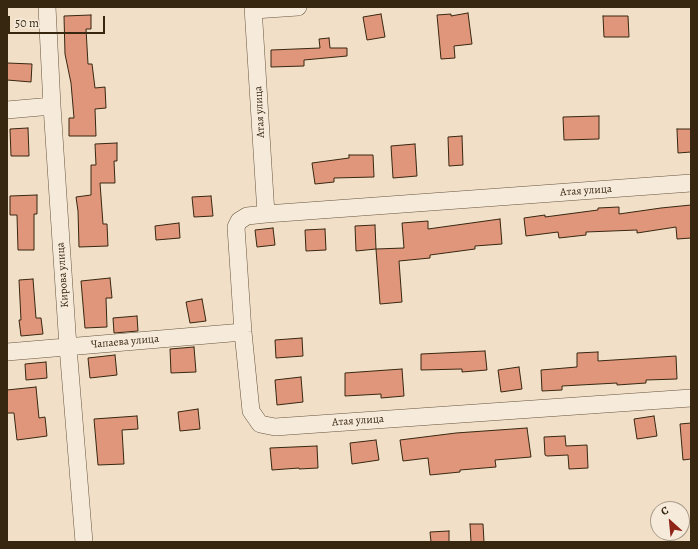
<!DOCTYPE html>
<html>
<head>
<meta charset="utf-8">
<style>
  body { margin:0 }
  #map { position:relative; width:698px; height:549px; overflow:hidden; background:#f1dfc7; font-family:Alegreya,serif }
  canvas { display:block }
  .frame { position:absolute; inset:0; border:8px solid #382710; pointer-events:none }
  .north { position:absolute; left:650px; top:501px; width:40px; height:40px; box-sizing:border-box; background:#f6eadb; border:1px solid #aa9c8a; border-radius:50%; rotate:333deg; font-size:11px; font-weight:700; line-height:16px; text-align:center; color:#382710 }
  .north::after { content:''; display:block; margin:auto; width:14px; height:18px; background:#8f2418; clip-path:polygon(50% 0,100% 100%,50% 72%,0 100%) }
  .scale { position:absolute; left:8px; top:16px; width:97px; height:18px; box-sizing:border-box; border:2px solid #382710; border-top:0; padding-left:5px; font-size:12px; line-height:14px; white-space:nowrap; color:#382710; -webkit-text-stroke:3px #f6eadb; paint-order:stroke }
</style>
</head>
<body>
<div id="map">
<canvas width="698" height="549"></canvas>
<div class="frame"></div>
<div class="north">С</div>
<div class="scale">50 m</div>
</div>
<script>
const g = document.querySelector('canvas').getContext('2d');
g.lineJoin = 'round';
function fill(path, color) { g.fillStyle = color; g.fill(path, 'evenodd'); }
const toPath = rows => new Path2D(rows.map(r => 'M' + r).join(''));
function stroke(path, color, width, dash) { g.strokeStyle = color; g.lineWidth = width; g.lineCap = dash ? 'butt' : 'round'; g.setLineDash(dash || []); g.stroke(path); }
function write(font, color, halo, rows, align = 'center') {
  g.font = font + ' Alegreya,serif'; g.lineWidth = 4; g.setLineDash([]); g.textBaseline = 'middle'; g.strokeStyle = halo; g.fillStyle = color; for (const [text, x, y, turn = 0] of rows) {
    g.save(); g.translate(x, y); g.rotate((+turn || 0) * Math.PI / 180); g.textAlign = isNaN(turn) ? turn : align; if (halo) g.strokeText(text, 0, 0); g.fillText(text, 0, 0); g.restore();
  }
}
const building = toPath([
  [468,13,472,44,454,46,455,58,441,59,437,15,451,14,451,16,468,13],
  [381,14,385,37,367,40,363,17,381,14],
  [91,15,91,29,86,29,88,64,92,64,95,88,105,87,106,108,95,109,96,136,69,136,69,118,74,118,71,83,65,54,64,16,91,15],
  [603,16,628,16,629,37,604,37,603,16],
  [329,38,330,48,347,48,347,56,304,60,304,66,271,67,271,50,320,48,319,39,329,38],
  [7,63,32,64,31,82,7,80,7,63],
  [599,116,599,139,564,140,563,117,599,116],
  [28,128,29,156,11,156,10,129,28,128],
  [677,129,691,129,691,152,678,153,677,129],
  [462,136,463,165,449,166,448,137,462,136],
  [117,143,117,161,114,161,115,183,100,183,103,224,107,224,108,246,79,247,78,211,76,197,91,195,91,165,96,165,95,144,117,143],
  [415,144,417,176,393,178,391,146,415,144],
  [349,155,373,155,374,177,334,178,334,182,315,184,312,163,349,158,349,155],
  [37,195,37,214,34,214,34,250,18,250,17,215,10,215,10,196,37,195],
  [211,196,213,216,194,217,192,197,211,196],
  [691,205,691,238,677,239,676,227,637,233,637,230,586,232,586,235,559,238,558,232,526,236,524,218,545,215,545,217,598,210,598,208,619,207,619,214,661,208,691,205],
  [500,219,502,244,475,246,475,249,430,255,430,258,399,261,402,302,380,304,376,249,404,248,402,223,428,221,428,229,500,219],
  [179,223,180,238,156,240,155,226,179,223],
  [375,225,376,249,356,251,355,226,375,225],
  [273,228,275,245,257,247,255,230,273,228],
  [325,229,326,250,306,251,305,230,325,229],
  [110,278,112,298,106,298,107,327,85,328,81,281,110,278],
  [33,279,36,318,41,318,43,334,21,336,19,320,21,320,19,280,33,279],
  [202,299,206,321,190,323,186,302,202,299],
  [137,316,138,331,114,333,113,318,137,316],
  [302,338,303,356,276,358,275,340,302,338],
  [194,347,196,372,171,373,170,349,194,347],
  [485,351,487,370,462,372,462,369,421,370,421,354,485,351],
  [598,352,598,361,676,356,677,379,646,380,646,383,617,385,617,383,562,386,562,390,542,391,541,370,577,367,577,353,598,352],
  [115,355,117,375,90,378,88,358,115,355],
  [46,362,47,378,26,380,25,364,46,362],
  [519,367,522,389,501,392,498,370,519,367],
  [402,369,404,396,381,398,381,394,345,396,345,373,402,369],
  [301,377,303,402,277,405,275,380,301,377],
  [36,387,39,418,45,417,47,436,17,440,14,413,7,413,7,390,36,387],
  [198,409,200,429,180,431,178,412,198,409],
  [137,416,138,429,122,430,124,464,98,465,94,419,137,416],
  [654,416,657,436,637,439,634,419,654,416],
  [691,423,691,459,683,460,680,424,691,423],
  [527,428,531,457,495,460,496,467,460,470,460,472,430,475,428,458,403,461,400,440,456,433,527,428],
  [565,436,566,446,587,445,588,468,569,469,568,455,547,456,545,455,544,437,565,436],
  [376,440,379,460,352,464,350,443,376,440],
  [317,446,318,468,299,469,299,468,272,470,270,448,317,446],
  [470,524,483,524,484,542,471,542,470,524],
  [449,531,449,542,431,542,430,532,449,531]
]);
fill(building, '#df967b');
stroke(building, '#382710', 1);
const minor = toPath([
  [47,7,52,106,68,347,84,542],
  [253,7,266,214,247,216,239,221,236,227,243,332,251,411,260,424,275,427,691,398],
  [254,10,298,7],
  [7,110,52,106],
  [266,214,691,183],
  [7,352,243,332]
]);
stroke(minor, '#66553e', 18);
stroke(minor, '#f6eadb', 17);
write('11px', '#382710', '#f6eadb', [
  ["Атая улица",260,112,-93],
  ["Атая улица",586,191,-4],
  ["Кирова улица",63,275,-94],
  ["Чапаева улица",125,342,-5],
  ["Атая улица",358,421,-4]
]);
</script>
</body>
</html>
